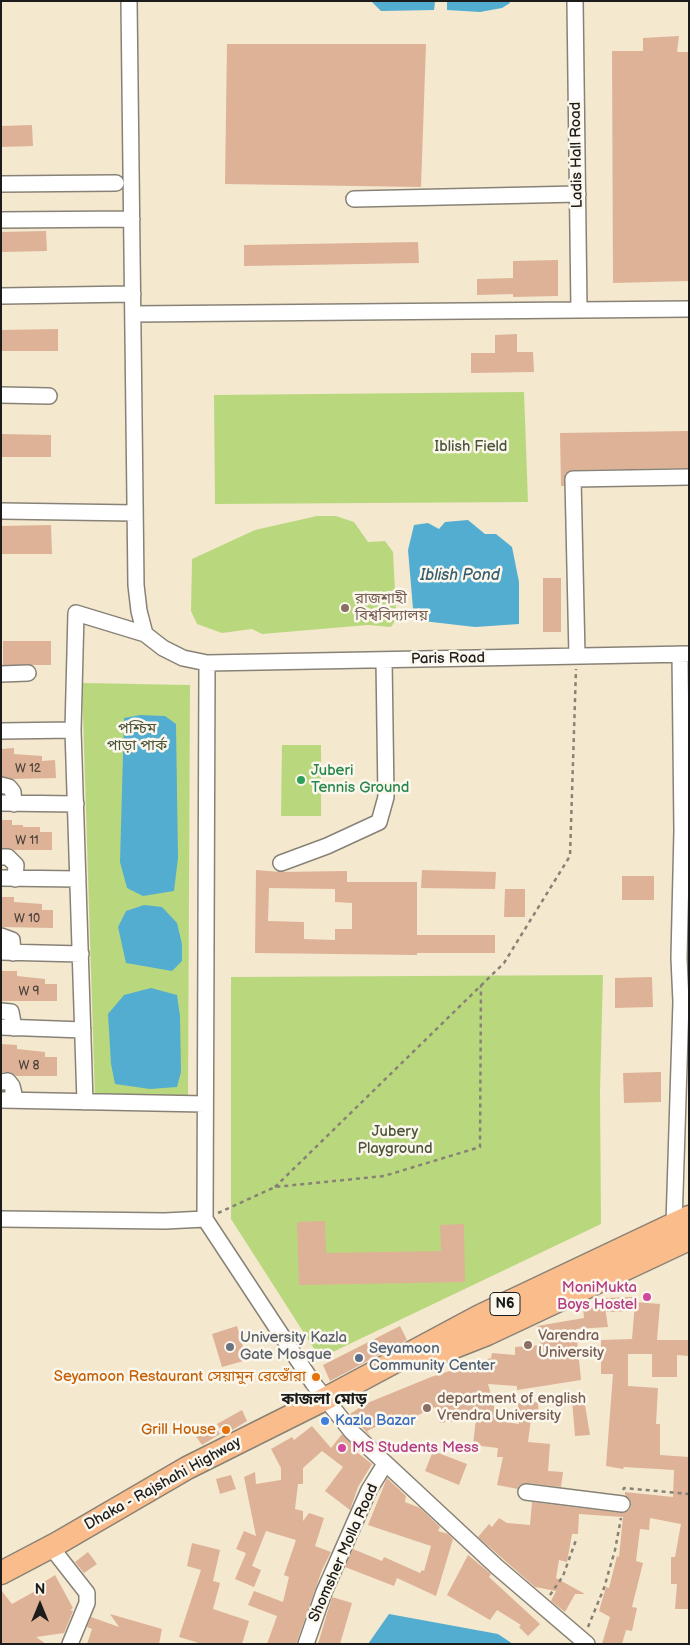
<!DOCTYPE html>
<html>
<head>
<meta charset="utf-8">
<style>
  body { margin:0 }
  #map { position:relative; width:690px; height:1645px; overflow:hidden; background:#f4e8cf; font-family:"Balsamiq Sans",sans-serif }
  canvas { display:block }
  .frame { position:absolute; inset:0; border:2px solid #1c1c1c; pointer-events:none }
  .north { position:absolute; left:15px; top:1580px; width:50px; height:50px; -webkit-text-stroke:4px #fbf7ec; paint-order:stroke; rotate:0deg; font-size:14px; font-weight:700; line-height:20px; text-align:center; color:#1c1c1c }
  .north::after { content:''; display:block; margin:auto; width:18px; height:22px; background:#1c1c1c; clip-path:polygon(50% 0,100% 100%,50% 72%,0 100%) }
</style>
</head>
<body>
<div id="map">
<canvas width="690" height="1645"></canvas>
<div class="frame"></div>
<div class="north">N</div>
</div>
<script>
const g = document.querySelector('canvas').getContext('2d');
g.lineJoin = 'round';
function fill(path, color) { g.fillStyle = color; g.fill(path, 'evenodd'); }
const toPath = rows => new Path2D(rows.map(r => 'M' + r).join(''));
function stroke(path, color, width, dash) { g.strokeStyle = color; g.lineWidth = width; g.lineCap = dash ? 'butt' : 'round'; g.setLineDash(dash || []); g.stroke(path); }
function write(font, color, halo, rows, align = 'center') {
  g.font = font + ' "Balsamiq Sans","Noto Sans Bengali",sans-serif'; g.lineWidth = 5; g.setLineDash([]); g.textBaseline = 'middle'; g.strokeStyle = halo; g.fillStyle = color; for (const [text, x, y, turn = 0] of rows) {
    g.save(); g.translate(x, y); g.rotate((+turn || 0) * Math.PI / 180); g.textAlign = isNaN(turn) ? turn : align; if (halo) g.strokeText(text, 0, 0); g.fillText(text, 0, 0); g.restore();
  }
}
fill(toPath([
  [524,392,528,502,215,504,214,395],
  [317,516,336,516,354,522,368,542,385,541,393,552,396,611,395,621,391,627,368,625,262,634,252,629,222,633,197,624,191,611,192,559,255,530],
  [82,683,190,685,188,1101,95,1099],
  [282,745,321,745,321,816,281,816],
  [603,975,600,1091,601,1224,320,1358,231,1219,231,977]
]), '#b9d87e');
fill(toPath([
  [371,1,509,1,510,3,502,8,480,12,447,10,447,2,435,2,434,10,381,11],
  [468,520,485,534,496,534,512,547,519,582,519,624,475,627,414,620,408,550,414,525,428,523,439,529,445,522],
  [140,715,165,716,176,724,178,858,174,891,143,896,127,888,120,862,124,718],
  [144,905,162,907,177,923,182,944,182,961,172,971,126,963,118,927,126,911],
  [151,988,177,995,180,1016,181,1072,177,1087,150,1089,115,1084,111,1064,108,1014,124,995],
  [389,1614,498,1634,513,1644,368,1644]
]), '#53add1');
fill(toPath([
  [679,36,677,52,689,52,689,281,613,283,612,51,643,51,643,38],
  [227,44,426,44,421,187,225,184],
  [32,125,33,146,1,147,1,126],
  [46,231,47,251,1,252,1,232],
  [418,242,419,263,244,266,244,245],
  [558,260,558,296,513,297,513,294,477,295,477,279,513,278,513,261],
  [58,329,58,351,1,351,1,330],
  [517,334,517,352,533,352,534,372,471,373,471,353,495,353,495,335],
  [689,431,689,468,573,470,565,474,564,486,561,486,560,433],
  [1,434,51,435,51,457,1,457],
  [51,525,52,554,1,554,1,526],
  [543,578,561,578,561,632,543,632],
  [3,641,51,641,51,665,3,665],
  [14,748,14,754,42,756,42,761,55,760,56,778,12,779,1,776,1,749],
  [1,820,12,820,12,825,23,825,23,827,40,827,40,832,52,832,52,850,14,850,1,848],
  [256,870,280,872,347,871,347,882,417,882,417,935,495,935,495,953,417,953,417,955,255,953],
  [269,888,335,889,335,902,352,903,352,929,335,929,335,940,304,939,304,922,268,921],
  [422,870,496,872,495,889,421,888],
  [622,876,654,876,654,900,622,900],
  [505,889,525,889,525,917,504,917],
  [1,897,14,897,14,902,42,904,42,910,53,910,53,928,1,927],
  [1,971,17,971,17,976,45,979,45,984,57,984,57,1001,1,1001],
  [652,977,653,1007,615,1008,615,978],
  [1,1044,17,1045,17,1049,45,1052,45,1057,57,1057,57,1076,16,1076,11,1072,1,1072],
  [661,1072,661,1102,624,1103,623,1073],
  [325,1221,326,1253,441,1251,440,1225,464,1224,465,1282,299,1285,297,1222],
  [632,1297,632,1311,607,1312,606,1298],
  [635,1302,660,1304,657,1340,689,1340,689,1356,677,1355,677,1377,652,1377,652,1354,628,1354,628,1386,658,1388,656,1424,660,1424,660,1455,689,1457,689,1609,675,1609,677,1584,671,1584,671,1557,675,1557,681,1524,650,1518,649,1530,640,1529,636,1561,643,1563,632,1607,637,1608,632,1631,626,1630,622,1644,602,1644,610,1617,599,1611,606,1587,609,1588,617,1556,619,1557,623,1517,579,1514,578,1534,572,1534,567,1562,559,1560,556,1578,585,1594,575,1594,565,1612,551,1601,556,1591,535,1587,478,1537,489,1524,492,1527,499,1518,507,1523,530,1525,532,1502,621,1513,629,1510,631,1506,630,1500,625,1495,625,1492,673,1497,674,1470,624,1467,623,1469,606,1466,613,1374,601,1374,601,1340,632,1339],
  [605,1307,608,1327,576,1329,581,1380,517,1390,517,1386,488,1384,498,1421,519,1424,518,1403,538,1402,539,1419,531,1419,528,1442,550,1444,548,1471,563,1472,561,1487,527,1483,522,1484,518,1489,497,1485,503,1457,497,1457,498,1448,473,1445,476,1418,440,1423,435,1407,410,1419,401,1414,367,1431,371,1437,350,1414,365,1404,431,1377,491,1358,492,1353,515,1355,515,1347,541,1345,537,1326,584,1318,583,1308],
  [237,1326,247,1360,222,1367,212,1334],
  [400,1326,407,1340,330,1381,323,1365],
  [584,1399,590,1435,575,1436,572,1400],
  [242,1410,247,1421,224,1435,217,1424],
  [213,1423,220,1434,202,1445,195,1435],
  [312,1426,331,1448,342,1434,356,1448,354,1450,372,1464,358,1487,350,1510,325,1491,343,1467,322,1451,303,1468,303,1484,298,1484,295,1509,303,1511,303,1521,309,1513,324,1518,315,1546,331,1552,322,1570,296,1644,267,1644,277,1616,248,1605,254,1591,283,1602,289,1577,284,1575,296,1540,266,1531,252,1566,261,1570,254,1587,235,1579,246,1553,236,1549,244,1531,256,1536,244,1477,255,1472,256,1484,281,1480,281,1468,271,1449,292,1437,294,1440],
  [433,1451,467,1464,459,1485,425,1471],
  [231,1475,236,1489,220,1494,216,1479],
  [387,1478,406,1496,405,1502,420,1508,440,1527,438,1531,448,1534,453,1539,436,1596,397,1578,394,1586,345,1567,353,1549,382,1561,384,1557,420,1573,422,1570,424,1571,431,1546,368,1525],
  [192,1543,220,1550,213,1581,220,1583,213,1609,249,1621,242,1644,202,1644,179,1637,201,1570,187,1566],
  [88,1552,97,1564,84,1573,75,1562],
  [468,1555,491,1574,489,1577,540,1624,528,1636,519,1627,521,1625,497,1610,490,1620,447,1595],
  [55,1575,73,1608,70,1610,73,1611,64,1633,36,1637,46,1644,1,1644,1,1590,12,1604,46,1585,44,1582],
  [332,1597,352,1603,340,1644,318,1644],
  [110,1614,162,1629,159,1644,87,1644,92,1629,87,1627,91,1617,119,1627]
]), '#deb297');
const minor = toPath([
  [129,1,136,585,139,611,145,634,163,648,183,658,207,663,689,654],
  [575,1,579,310],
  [1,184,116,183],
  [354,199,578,194],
  [1,220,132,219],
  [1,296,133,294],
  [133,314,689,309],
  [1,395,49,396],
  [1,511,135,513],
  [577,656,573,479,689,477],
  [207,663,205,1219,313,1383,352,1432,497,1567,587,1644],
  [1,674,28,673],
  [73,730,76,613,145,634],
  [1,731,73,730,85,1102],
  [1,785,9,787,13,792,14,804],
  [1,803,76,804],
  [1,857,8,857,16,865,15,879],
  [281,863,327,846,379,822,386,797,384,660],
  [1,878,78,879],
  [1,936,12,940,13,953],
  [1,952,81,954],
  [1,1011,11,1012,14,1028],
  [1,1027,83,1030],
  [1,1082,8,1081,12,1086,14,1094,8,1100],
  [1,1100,205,1104],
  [1,1219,165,1221,205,1219],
  [674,1224,681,1002,679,958,682,831,680,654],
  [526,1492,622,1504],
  [51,1547,87,1593,87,1603,70,1644],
  [306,1644,324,1592,369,1490,385,1464]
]);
const highway = toPath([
  [431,1356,487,1334,689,1239],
  [1,1573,58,1543,187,1468,325,1399,480,1316,689,1217]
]);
stroke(minor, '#888276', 18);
stroke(highway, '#888276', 25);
stroke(toPath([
  [275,1187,504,963,570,856,576,669],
  [218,1213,275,1187,384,1176,480,1147,481,985],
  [623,1490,624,1488,689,1494],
  [550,1595,563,1576,576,1540],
  [588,1627,604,1588,615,1550,621,1518]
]), '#888276', 2.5, [4, 4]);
stroke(minor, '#fff', 15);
stroke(highway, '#fabc8b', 22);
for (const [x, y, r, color] of [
  [345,608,5,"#8d6e63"],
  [301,780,5,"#2e9e5b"],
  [647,1297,5,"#d1479c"],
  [528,1345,5,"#8d6e63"],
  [230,1347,5,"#6b7280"],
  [359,1358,5,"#5c6f8a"],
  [316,1377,5,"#e8710a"],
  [427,1408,5,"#8d6e63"],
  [325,1421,5,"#3f7fe0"],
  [226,1430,5,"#e8710a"],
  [342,1448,5,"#d1479c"]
]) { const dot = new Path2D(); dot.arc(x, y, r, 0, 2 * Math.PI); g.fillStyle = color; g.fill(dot); stroke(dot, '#fbf7ec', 2); }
write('12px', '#4c423b', null, [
  ["W 12",28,769],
  ["W 11",27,841],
  ["W 10",27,919],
  ["W 9",29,992],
  ["W 8",29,1066]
]);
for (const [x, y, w] of [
  [505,1304,30]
]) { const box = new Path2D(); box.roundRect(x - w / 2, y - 11.5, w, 23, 4); g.fillStyle = '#fbf7ec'; g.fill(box); stroke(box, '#1c1c1c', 1); }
write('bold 14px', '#1c1c1c', null, [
  ["N6",505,1304]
]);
write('15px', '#1c1c1c', '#fbf7ec', [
  ["Ladis Hall Road",577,155,-91],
  ["Paris Road",448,659,-1],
  ["Dhaka - Rajshahi Highway",163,1484,-29],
  ["Shomsher Molla Road",344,1553,-66]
]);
write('15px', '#4b5439', '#fbf7ec', [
  ["Iblish Field",471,447],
  ["পশ্চিম",137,729],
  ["পাড়া পার্ক",137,746],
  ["Jubery",395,1132],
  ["Playground",395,1149]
]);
write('15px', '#785e54', '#fbf7ec', [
  ["রাজশাহী",355,599],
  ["বিশ্ববিদ্যালয়",355,616],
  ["Varendra",538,1336],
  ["University",538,1353],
  ["department of english",437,1399],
  ["Vrendra University",437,1416]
], 'left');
write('15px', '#27864d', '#fbf7ec', [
  ["Juberi",311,771],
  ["Tennis Ground",311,788]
], 'left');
write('15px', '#b23c85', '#fbf7ec', [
  ["MoniMukta",637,1288],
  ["Boys Hostel",637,1305],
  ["MS Students Mess",352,1448,"left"]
], 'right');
write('15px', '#5b616d', '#fbf7ec', [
  ["University Kazla",240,1338],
  ["Gate Mosque",240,1355]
], 'left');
write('15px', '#4e5e75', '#fbf7ec', [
  ["Seyamoon",369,1349],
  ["Community Center",369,1366]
], 'left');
write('15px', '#c56008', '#fbf7ec', [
  ["Seyamoon Restaurant সেয়ামুন রেস্তোঁরা",306,1377],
  ["Grill House",216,1430]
], 'right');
write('15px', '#366cbe', '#fbf7ec', [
  ["Kazla Bazar",335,1421]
], 'left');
write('italic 16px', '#355d6d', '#fbf7ec', [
  ["Iblish Pond",460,576]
]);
write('bold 16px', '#1c1c1c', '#fbf7ec', [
  ["কাজলা মোড়",324,1400]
]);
</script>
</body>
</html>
